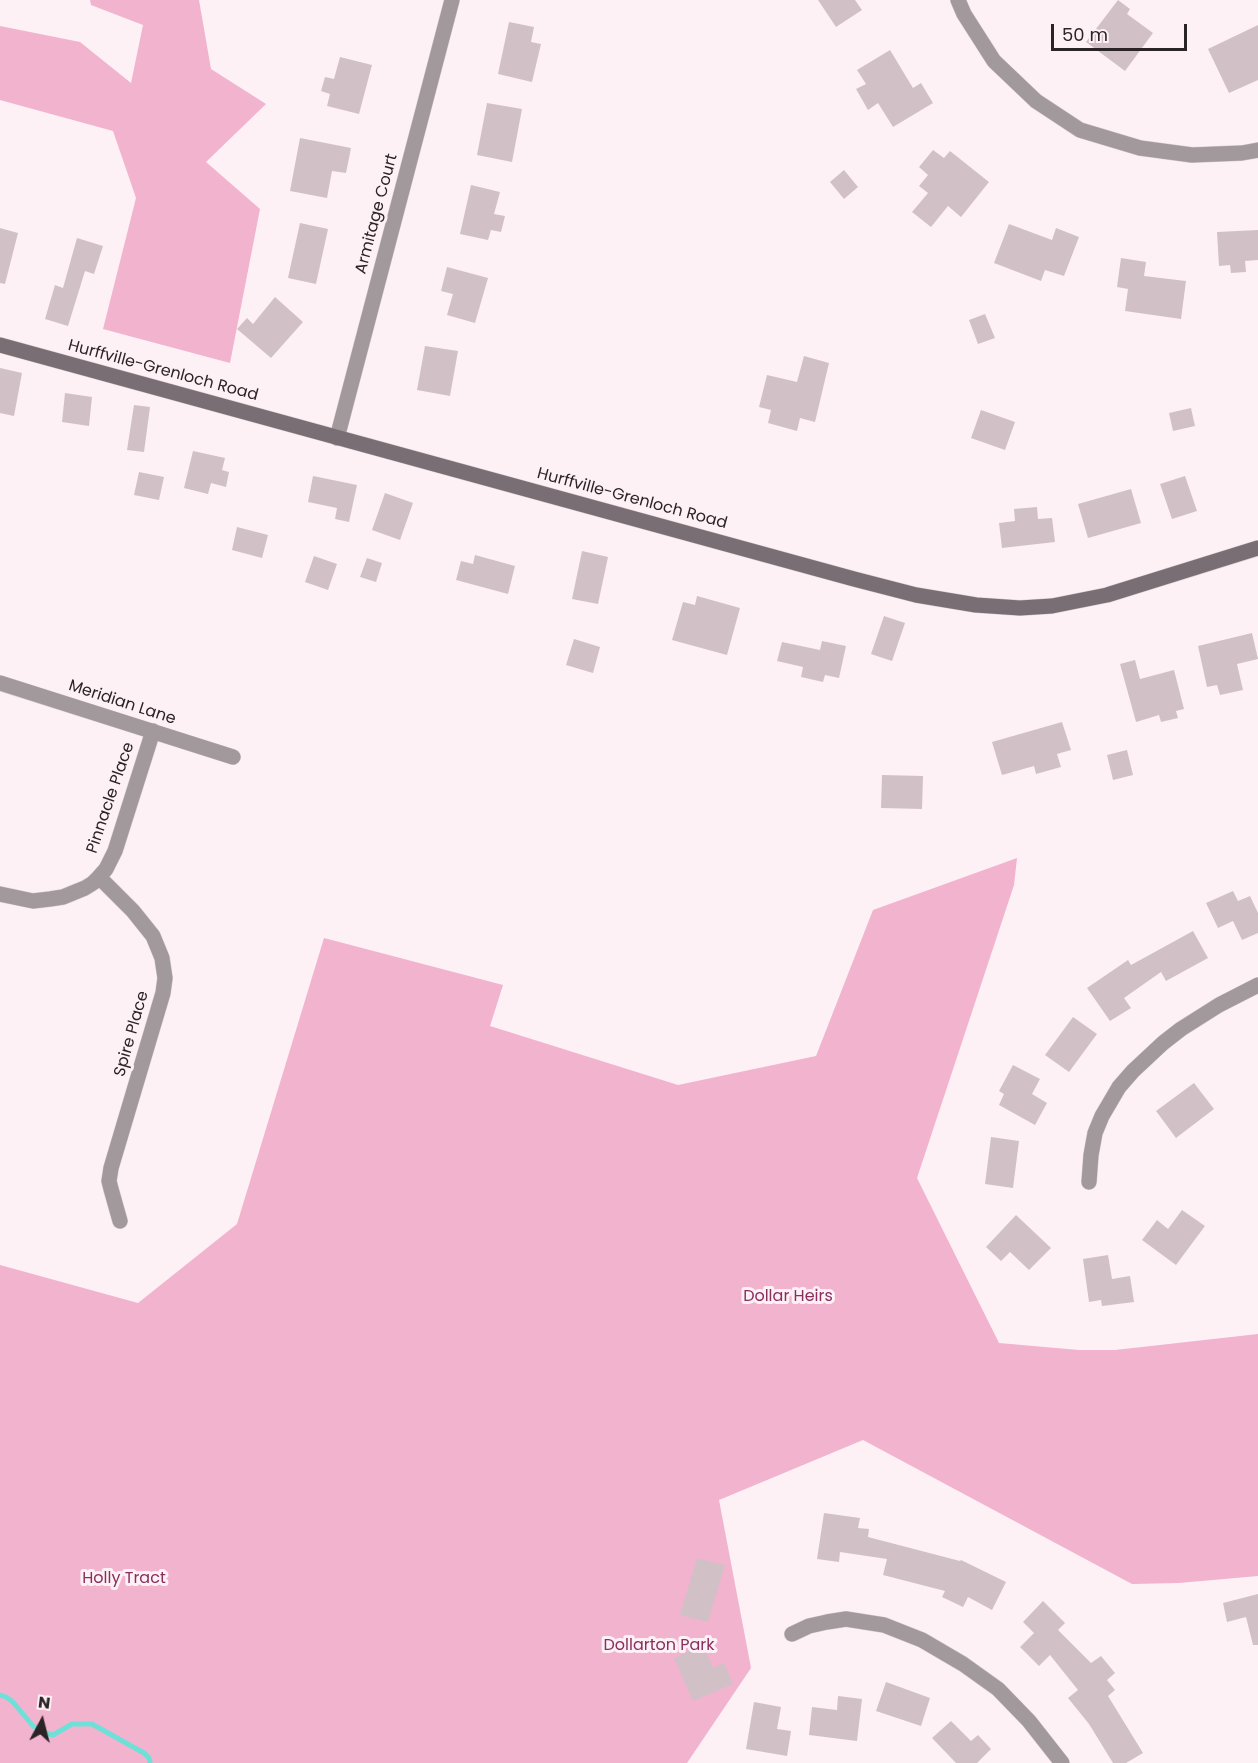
<!DOCTYPE html>
<html>
<head>
<meta charset="utf-8">
<style>
  body { margin:0 }
  #map { position:relative; width:1258px; height:1763px; overflow:hidden; background:#fdf1f5; font-family:Poppins,sans-serif }
  canvas { display:block }
  .north { position:absolute; left:12px; top:1691px; width:60px; height:60px; -webkit-text-stroke:4px #fdf1f5; paint-order:stroke; rotate:7deg; font-size:16px; font-weight:700; line-height:24px; text-align:center; color:#2b2427 }
  .north::after { content:''; display:block; margin:auto; width:21px; height:27px; background:#2b2427; clip-path:polygon(50% 0,100% 100%,50% 72%,0 100%) }
  .scale { position:absolute; left:1051px; top:24px; width:136px; height:27px; box-sizing:border-box; border:3px solid #2b2427; border-top:0; padding-left:8px; font-size:18px; line-height:21px; white-space:nowrap; color:#2b2427; -webkit-text-stroke:4px #fdf1f5; paint-order:stroke }
</style>
</head>
<body>
<div id="map">
<canvas width="1258" height="1763"></canvas>
<div class="north">N</div>
<div class="scale">50 m</div>
</div>
<script>
const g = document.querySelector('canvas').getContext('2d');
g.lineJoin = 'round';
function fill(path, color) { g.fillStyle = color; g.fill(path, 'evenodd'); }
const toPath = rows => new Path2D(rows.map(r => 'M' + r).join(''));
function stroke(path, color, width, dash) { g.strokeStyle = color; g.lineWidth = width; g.lineCap = dash ? 'butt' : 'round'; g.setLineDash(dash || []); g.stroke(path); }
function write(font, color, halo, rows, align = 'center') {
  g.font = font + ' Poppins,sans-serif'; g.lineWidth = 6; g.setLineDash([]); g.textBaseline = 'middle'; g.strokeStyle = halo; g.fillStyle = color; for (const [text, x, y, turn = 0] of rows) {
    g.save(); g.translate(x, y); g.rotate((+turn || 0) * Math.PI / 180); g.textAlign = isNaN(turn) ? turn : align; if (halo) g.strokeText(text, 0, 0); g.fillText(text, 0, 0); g.restore();
  }
}
fill(toPath([
  [90,0,199,0,211,69,266,104,206,162,260,209,230,363,103,329,136,198,113,131,0,100,0,26,80,42,131,83,143,25,91,5],
  [1017,858,1014,885,917,1178,999,1343,1079,1350,1115,1350,1258,1334,1258,1576,1179,1583,1132,1584,863,1440,719,1500,751,1668,687,1763,0,1763,0,1265,138,1303,237,1224,324,938,503,985,490,1026,678,1085,816,1056,873,910]
]), '#f2b3ce');
stroke(toPath([
  [0,1695,6,1697,12,1701,33,1726,46,1733,53,1735,72,1724,92,1724,144,1753,149,1758,150,1763]
]), '#6fe0d7', 5);
fill(toPath([
  [818,0,855,0,862,10,836,27],
  [1118,0,1130,9,1127,14,1153,33,1125,71,1086,42],
  [509,22,534,27,531,42,541,44,532,82,498,74],
  [1258,25,1258,80,1229,93,1208,49],
  [890,50,913,88,921,83,933,103,893,127,878,103,868,110,856,89,866,84,857,70],
  [340,57,372,65,359,114,327,106,330,94,321,91,325,77,334,79],
  [487,103,522,109,512,162,477,155],
  [300,138,351,148,346,173,332,171,327,198,290,191],
  [933,150,944,158,950,151,989,182,961,217,948,206,931,227,912,212,928,193,919,186,928,175,919,167],
  [844,170,858,187,844,199,830,182],
  [471,185,500,192,494,214,505,216,501,232,491,230,488,240,460,234],
  [300,223,328,229,316,284,288,278],
  [1009,224,1052,240,1056,228,1079,237,1064,276,1045,270,1041,281,994,263],
  [0,228,18,233,5,284,0,283],
  [1258,230,1258,260,1245,261,1246,272,1231,273,1230,265,1219,266,1217,232],
  [77,238,103,246,94,274,85,271,68,326,45,319,55,285,63,288],
  [1121,258,1146,262,1144,276,1186,281,1181,319,1125,311,1128,289,1117,287],
  [447,267,488,278,475,323,447,315,453,294,441,291],
  [275,297,303,322,271,358,237,329,247,318,253,324],
  [985,314,995,338,978,344,969,320],
  [425,346,458,351,450,396,417,390],
  [804,356,829,363,815,422,800,418,797,431,768,423,771,410,759,407,767,375,797,382],
  [0,368,22,373,14,416,0,413],
  [65,393,92,397,89,426,62,422],
  [134,405,150,407,144,452,127,450],
  [1191,408,1195,426,1173,431,1169,413],
  [981,410,1015,422,1005,450,971,438],
  [193,451,225,458,222,470,229,472,226,487,211,483,208,494,184,488],
  [139,472,164,477,159,500,134,495],
  [313,476,357,485,349,522,335,519,337,508,308,502],
  [1185,476,1197,511,1172,519,1160,484],
  [1131,489,1141,523,1088,538,1078,504],
  [385,493,413,503,400,540,372,530],
  [1037,507,1038,519,1052,518,1055,542,1002,548,999,523,1015,521,1014,509],
  [237,527,268,535,262,558,232,550],
  [582,551,608,557,598,604,572,599],
  [475,555,515,566,508,594,456,580,461,561,473,564],
  [314,556,337,564,328,590,305,582],
  [367,558,382,563,376,582,360,577],
  [697,596,740,608,727,655,672,640,683,602,695,605],
  [884,616,905,623,892,661,871,654],
  [1252,633,1258,659,1237,664,1243,690,1220,695,1217,685,1207,687,1198,646],
  [574,639,600,647,593,673,566,665],
  [822,641,846,646,839,678,825,675,823,682,801,677,803,667,777,661,782,642,820,650],
  [1135,660,1140,679,1174,670,1184,709,1176,711,1178,718,1161,722,1159,715,1136,722,1120,664],
  [1062,722,1071,750,1057,754,1061,767,1036,774,1034,766,1002,775,992,742],
  [1127,750,1133,775,1113,780,1107,755],
  [882,775,923,776,922,809,881,808],
  [1233,891,1238,901,1250,896,1258,913,1258,933,1242,940,1233,921,1218,928,1206,903],
  [1193,931,1208,958,1166,981,1161,972,1124,998,1131,1008,1110,1021,1087,988,1128,960,1131,965],
  [1073,1017,1097,1034,1069,1072,1045,1055],
  [1013,1065,1040,1079,1032,1094,1047,1103,1035,1125,999,1105,1004,1094,999,1091],
  [1194,1083,1214,1109,1176,1138,1156,1111],
  [991,1137,1019,1141,1013,1188,985,1184],
  [1182,1210,1205,1226,1176,1265,1142,1240,1157,1220,1168,1229],
  [1016,1215,1051,1248,1029,1270,1010,1252,1001,1261,986,1247],
  [1108,1255,1112,1279,1130,1276,1134,1302,1102,1306,1101,1300,1089,1302,1083,1259],
  [824,1513,860,1518,858,1528,869,1529,868,1537,960,1561,961,1560,1006,1582,992,1610,968,1597,963,1607,942,1597,945,1591,883,1575,887,1559,840,1552,839,1562,817,1559],
  [697,1558,725,1565,708,1622,680,1615],
  [1258,1594,1258,1645,1253,1645,1246,1617,1227,1622,1223,1603],
  [1043,1601,1065,1623,1058,1630,1091,1663,1101,1656,1115,1673,1107,1680,1115,1690,1108,1696,1143,1753,1126,1763,1113,1763,1089,1724,1068,1698,1078,1690,1050,1655,1039,1666,1020,1647,1034,1633,1023,1622],
  [703,1645,713,1668,724,1663,733,1684,693,1701,674,1658],
  [886,1682,930,1698,921,1726,876,1711],
  [838,1696,862,1699,857,1741,809,1735,812,1707,837,1710],
  [754,1702,781,1707,777,1729,791,1731,787,1756,746,1749],
  [951,1721,971,1741,978,1735,991,1749,977,1763,956,1763,932,1738]
]), '#d2c0c7');
const minor = toPath([
  [958,0,964,14,994,61,1036,101,1080,130,1140,148,1192,155,1242,153,1258,150],
  [337,438,452,0],
  [0,683,233,757],
  [99,877,133,911,153,936,162,958,165,978,163,993,111,1168,109,1181,111,1189,120,1221],
  [0,894,33,901,50,899,63,897,85,888,93,883,99,877,106,869,115,851,153,731],
  [1089,1182,1091,1155,1095,1133,1102,1116,1119,1087,1133,1071,1163,1043,1181,1029,1219,1005,1258,985],
  [792,1634,809,1626,827,1622,846,1619,884,1625,922,1640,963,1664,998,1689,1029,1721,1062,1763]
]);
const secondary = toPath([
  [0,345,854,579,916,595,976,605,1020,608,1052,606,1107,595,1258,548]
]);
stroke(minor, '#d7ccd0', 16);
stroke(secondary, '#d7ccd0', 16);
stroke(minor, '#a1999c', 15);
stroke(secondary, '#796e73', 15);
write('16px', '#2b2427', '#fdf1f5', [
  ["Armitage Court",377,214,-75],
  ["Hurffville-Grenloch Road",163,371,15],
  ["Hurffville-Grenloch Road",632,499,15],
  ["Meridian Lane",122,703,18],
  ["Pinnacle Place",111,798,-71],
  ["Spire Place",132,1034,-74]
]);
write('16px', '#892e5d', '#fdf1f5', [
  ["Dollar Heirs",788,1297],
  ["Holly Tract",124,1579],
  ["Dollarton Park",659,1646]
]);
</script>
</body>
</html>
